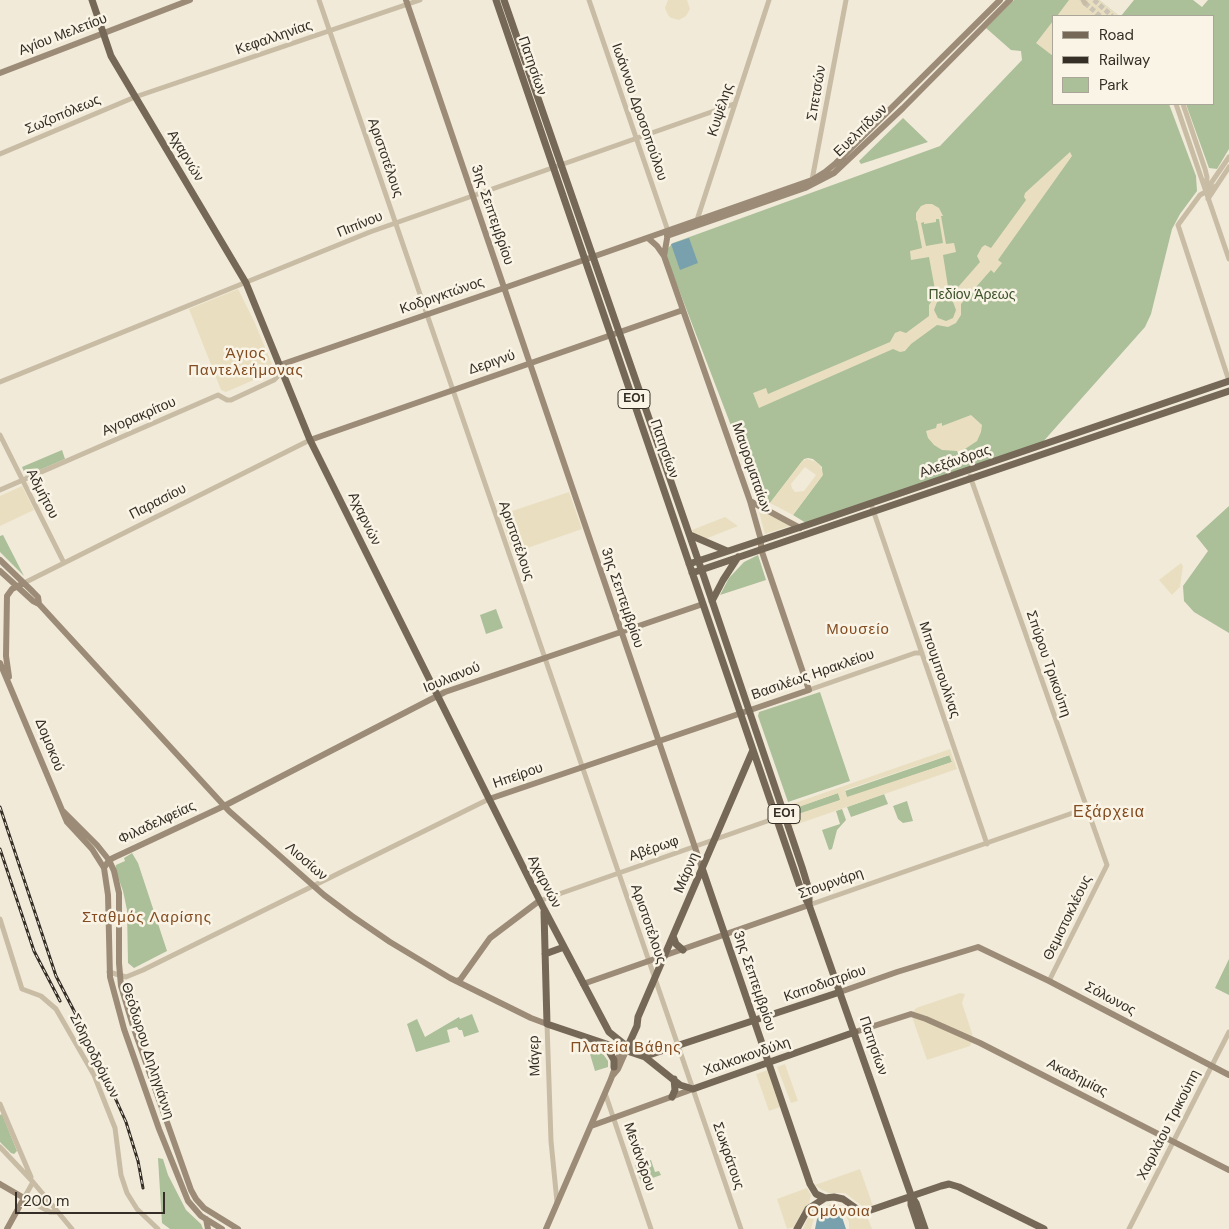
<!DOCTYPE html>
<html>
<head>
<meta charset="utf-8">
<style>
  body { margin:0 }
  #map { position:relative; width:1229px; height:1229px; overflow:hidden; background:#f1ead9; font-family:"DM Sans",sans-serif }
  canvas { display:block }
  .legend { position:absolute; left:1052px; top:15px; width:162px; height:90px; box-sizing:border-box; background:#f9f4e5; border:1px solid #aaa599; margin:0; padding:6px 9px; list-style:none; font-size:15px; color:#342e26 }
  .legend li { display:flex; align-items:center; gap:10px; height:25px }
  .legend b { width:25px; border:1px solid #aaa599 }
  .scale { position:absolute; left:15px; top:1192px; width:150px; height:22px; box-sizing:border-box; border:2px solid #342e26; border-top:0; padding-left:6px; font-size:15px; line-height:18px; white-space:nowrap; color:#342e26; -webkit-text-stroke:4px #f9f4e5; paint-order:stroke }
</style>
</head>
<body>
<div id="map">
<canvas width="1229" height="1229"></canvas>
<ul class="legend">
<li><b style="height:6px;background:#766857"></b>Road</li>
<li><b style="height:6px;background:#342e26"></b>Railway</li>
<li><b style="height:14px;background:#abbf99"></b>Park</li>
</ul>
<div class="scale">200 m</div>
</div>
<script>
const g = document.querySelector('canvas').getContext('2d');
g.lineJoin = 'round';
function fill(path, color) { g.fillStyle = color; g.fill(path, 'evenodd'); }
const toPath = rows => new Path2D(rows.map(r => 'M' + r).join(''));
function stroke(path, color, width, dash) { g.strokeStyle = color; g.lineWidth = width; g.lineCap = dash ? 'butt' : 'round'; g.setLineDash(dash || []); g.stroke(path); }
function write(font, color, halo, rows, align = 'center') {
  g.font = font + ' "DM Sans",sans-serif'; g.lineWidth = 5; g.setLineDash([]); g.textBaseline = 'middle'; g.strokeStyle = halo; g.fillStyle = color; for (const [text, x, y, turn = 0] of rows) {
    g.save(); g.translate(x, y); g.rotate((+turn || 0) * Math.PI / 180); g.textAlign = isNaN(turn) ? turn : align; if (halo) g.strokeText(text, 0, 0); g.fillText(text, 0, 0); g.restore();
  }
}
fill(toPath([
  [1014,0,1079,0,1083,5,1088,0,1099,0,1119,16,1053,16,1053,104,1169,104,1196,176,1197,191,1180,214,1172,229,1151,314,1145,327,1041,444,806,523,793,515,822,476,822,467,813,459,808,458,804,459,770,503,758,496,666,256,668,248,673,243,940,146,1022,60,1021,51,1011,50,986,28],
  [1134,0,1193,0,1202,7,1208,0,1229,0,1229,149,1217,169,1209,168,1186,104,1213,104,1213,16,1121,16],
  [903,118,928,142,861,164,859,161],
  [62,450,65,459,26,476,22,467],
  [1229,506,1229,633,1194,612,1184,601,1183,586,1208,551,1196,536],
  [3,535,24,576,0,552,0,536],
  [758,555,766,580,720,595,729,578,744,562],
  [496,609,503,628,486,634,480,615],
  [820,692,850,781,788,802,758,716,759,712],
  [950,755,952,762,847,798,845,791],
  [838,793,841,800,795,816,792,809],
  [884,794,888,804,851,817,847,807],
  [907,801,913,821,903,823,898,819,893,806],
  [842,809,846,820,837,830,832,849,829,850,822,830,840,824,836,811],
  [132,853,138,863,167,951,134,968,128,963,127,910,123,891,115,869,116,865,125,861,124,858],
  [1229,959,1229,995,1215,988],
  [472,1014,479,1032,464,1037,462,1030,459,1030,457,1027,447,1030,450,1042,416,1052,407,1024,417,1019,425,1037,459,1017,460,1019],
  [587,1044,603,1054,608,1061,608,1067,595,1071],
  [2,1114,17,1151,14,1154,11,1153,0,1142,0,1115],
  [158,1158,163,1159,168,1175,186,1210,201,1224,203,1229,170,1229,162,1223],
  [651,1160,655,1172,659,1171,661,1175,641,1182,635,1165]
]), '#abbf99');
fill(toPath([
  [668,0,687,0,690,9,686,16,679,20,671,18,668,15,665,8],
  [1069,0,1079,0,1083,5,1088,0,1099,0,1119,16,1057,16],
  [1053,21,1053,56,1036,43],
  [1070,152,1072,156,998,260,1002,263,994,273,991,270,961,304,961,315,956,323,948,327,937,325,911,344,905,351,900,352,893,349,759,408,753,393,766,388,768,394,890,342,895,333,900,331,906,333,929,316,929,305,936,295,929,257,911,260,910,251,922,248,917,221,916,220,916,213,921,206,926,204,932,204,939,208,943,216,941,216,946,244,954,243,956,252,943,255,949,293,952,294,980,262,977,256,982,247,985,245,991,248,1026,200,1024,197,1025,193],
  [936,219,939,219,943,243,926,246,921,223,924,222,924,224,936,222],
  [945,299,953,302,956,310,953,318,946,321,938,318,934,310,937,302],
  [238,289,255,323,276,374,270,373,226,392,221,390,189,309],
  [971,415,982,425,981,432,977,441,965,449,968,458,961,460,957,451,942,450,934,445,928,438,926,431,936,428,937,424,942,423,942,426],
  [807,459,814,461,819,464,822,469,823,475,793,515,770,503,802,461],
  [805,467,816,475,804,491,795,492,792,488,791,484],
  [22,486,34,510,0,526,0,496],
  [569,492,582,529,513,553,500,515],
  [761,511,790,525,790,526,765,534,759,512],
  [725,517,738,526,705,539,693,534,692,530],
  [1181,563,1183,566,1180,587,1172,595,1159,580],
  [950,749,957,769,792,826,786,806],
  [949,755,952,762,847,797,845,790],
  [838,793,840,800,795,815,793,809],
  [960,993,965,994,962,1003,972,1033,973,1039,970,1046,927,1060,911,1014,916,1008],
  [785,1064,798,1101,791,1103,777,1067],
  [768,1070,780,1107,769,1111,756,1074],
  [860,1169,873,1206,866,1207,862,1206,845,1193,829,1193,822,1190,815,1185],
  [807,1188,811,1195,809,1204,801,1213,794,1227,787,1229,777,1199],
  [834,1204,841,1205,858,1218,868,1219,872,1229,849,1229,849,1222,846,1216,841,1212,830,1208,818,1213,814,1218,811,1229,803,1229,807,1219,812,1213,827,1205]
]), '#e9dfc0');
fill(toPath([
  [689,238,698,263,680,270,671,244],
  [829,1212,838,1214,842,1217,846,1229,815,1229,817,1219,821,1215]
]), '#78a1ad');
stroke(toPath([
  [1094,0,1112,16],
  [1085,3,1100,16]
]), '#cbc4b5', 5, [5, 2.5]);
stroke(toPath([
  [319,0,741,1229],
  [589,0,668,231],
  [1083,0,1085,3],
  [1176,104,1229,259],
  [1183,104,1205,169,1207,177,1206,191],
  [0,154,135,97,420,0],
  [812,180,846,0],
  [1216,186,1200,195,1178,225,1229,381],
  [1207,189,1229,157],
  [1208,199,1229,167],
  [696,223,769,0],
  [0,382,370,232,734,104],
  [0,435,64,563],
  [970,476,1107,865,1049,981],
  [0,490,218,395,227,400,231,400,274,380,283,371],
  [871,504,987,844],
  [24,583,310,440],
  [809,690,915,653,922,653],
  [539,901,776,818],
  [809,905,1087,808],
  [0,919,22,989,41,996,56,1009,94,1075,115,1128,121,1175,127,1193,137,1209,158,1229],
  [109,972,126,977,143,970,489,799],
  [547,1024,551,1141,557,1202],
  [605,1093,651,1229],
  [0,1104,31,1177],
  [0,1147,33,1182,72,1229],
  [33,1182,24,1198,50,1212,57,1212],
  [1129,1229,1229,1032]
]), '#c9bca5', 5);
stroke(toPath([
  [406,0,702,868],
  [0,73,190,0],
  [667,236,805,188,834,173,903,108,1010,0],
  [664,256,668,233],
  [280,365,504,288,812,180,825,172,836,163,1000,0],
  [310,440,683,310],
  [750,501,800,528],
  [0,560,31,590,38,597,39,604],
  [0,571,33,601,39,604,229,811,324,895,352,916,390,942,450,978,531,1018,547,1024],
  [0,663,67,822,92,849,104,868,108,895,110,977,124,1029,159,1129,188,1201,201,1216,222,1229],
  [9,677,6,656,7,596,12,589,24,583],
  [489,799,809,690,761,549,761,540,750,501,664,256,657,246,648,238],
  [64,812,97,845,109,860,114,871,119,893,119,963,121,986,133,1026,191,1190,196,1199,204,1208,238,1229],
  [104,868,109,860,115,857,224,806,445,692,703,604],
  [456,981,460,980,490,938,539,901],
  [583,984,809,905],
  [840,992,897,972,978,947,1049,981,1229,1075],
  [855,1032,911,1014,926,1019,980,1043,1229,1170],
  [613,1075,618,1069,626,1051],
  [591,1126,693,1089],
  [0,1184,24,1198,7,1229],
  [206,1219,208,1229],
  [546,1229,611,1079,621,1050]
]), '#9c8c77', 6);
stroke(toPath([
  [92,0,111,56,246,283,310,440,544,909,609,1032,624,1044,652,1054,840,992],
  [496,0,801,890,809,905,911,1195,916,1203,925,1229],
  [504,0,704,577,802,867,809,890,809,905],
  [690,535,727,551],
  [689,564,807,525,1229,381],
  [692,573,1229,391],
  [712,601,723,580,738,557],
  [702,868,810,1184,816,1194,825,1198],
  [544,912,547,1024,645,1057,680,1085,693,1089,855,1032],
  [673,936,676,944,683,950],
  [545,954,564,947],
  [605,1044,614,1060,614,1067],
  [627,1048,637,1026,638,1017,753,750],
  [672,1097,675,1090,674,1079],
  [911,1196,911,1205,919,1229],
  [797,1229,808,1209,825,1198,834,1197,843,1199,860,1211,865,1212,941,1186,949,1184,959,1187,1044,1229]
]), '#766857', 7);
const rail = toPath([
  [0,807,56,976,89,1040,126,1122,138,1161,143,1188],
  [0,849,34,951,60,1001]
]);
stroke(rail, '#342e26', 3);
stroke(rail, '#f9f4e5', 1, [4]);
for (const [x, y, w] of [
  [634,399,32],
  [784,814,32]
]) { const box = new Path2D(); box.roundRect(x - w / 2, y - 9.5, w, 19, 4); g.fillStyle = '#f9f4e5'; g.fill(box); stroke(box, '#342e26', 1); }
write('bold 12px', '#342e26', null, [
  ["ΕΟ1",634,399],
  ["ΕΟ1",784,814]
]);
write('14px', '#342e26', '#f9f4e5', [
  ["Αγίου Μελετίου",63,35,-21],
  ["Κεφαλληνίας",274,38,-19],
  ["Πατησίων",532,66,71],
  ["Σπετσών",817,93,-80],
  ["Κυψέλης",721,110,-72],
  ["Ιωάννου Δροσοπούλου",639,112,71],
  ["Σωζοπόλεως",63,115,-23],
  ["Ευελπίδων",861,131,-44],
  ["Αχαρνών",185,156,59],
  ["Αριστοτέλους",385,158,71],
  ["3ης Σεπτεμβρίου",492,215,71],
  ["Πιπίνου",360,225,-22],
  ["Κοδριγκτώνος",442,296,-19],
  ["Δεριγνύ",492,363,-19],
  ["Αγορακρίτου",139,417,-23],
  ["Πατησίων",664,449,71],
  ["Αλεξάνδρας",955,462,-19],
  ["Μαυροματαίων",751,468,71],
  ["Αδμήτου",42,494,63],
  ["Παρασίου",158,502,-27],
  ["Αχαρνών",364,519,64],
  ["Αριστοτέλους",516,541,71],
  ["3ης Σεπτεμβρίου",622,598,71],
  ["Σπύρου Τρικούπη",1048,664,71],
  ["Μπουμπουλίνας",939,670,71],
  ["Βασιλέως Ηρακλείου",813,675,-19],
  ["Ιουλιανού",452,678,-22],
  ["Δομοκού",49,745,68],
  ["Ηπείρου",518,776,-19],
  ["Φιλαδελφείας",157,823,-25],
  ["Αβέρωφ",654,849,-19],
  ["Λιοσίων",306,862,41],
  ["Μάρνη",687,873,-67],
  ["Αχαρνών",544,882,63],
  ["Στουρνάρη",831,884,-19],
  ["Θεμιστοκλέους",1068,918,-64],
  ["Αριστοτέλους",648,924,71],
  ["3ης Σεπτεμβρίου",754,981,71],
  ["Καποδιστρίου",825,984,-19],
  ["Σόλωνος",1110,999,28],
  ["Πατησίων",873,1046,71],
  ["Θεόδωρου Δηληγιάννη",147,1051,72],
  ["Σιδηροδρόμων",94,1056,63],
  ["Μάγερ",535,1056,-92],
  ["Χαλκοκονδύλη",747,1057,-19],
  ["Ακαδημίας",1077,1078,27],
  ["Χαριλάου Τρικούπη",1169,1125,-63],
  ["Σωκράτους",728,1156,71],
  ["Μενάνδρου",639,1157,71]
]);
write('14px', '#3c522a', '#f9f4e5', [
  ["Πεδίον Άρεως",972,295]
]);
g.letterSpacing = '1px';
write('15px', '#824b20', '#f9f4e5', [
  ["Άγιος",246,354],
  ["Παντελεήμονας",246,371],
  ["Μουσείο",858,630],
  ["Σταθμός Λαρίσης",147,918],
  ["Πλατεία Βάθης",626,1048],
  ["Ομόνοια",839,1212]
]);
g.letterSpacing = '0px';
g.letterSpacing = '1px';
write('16px', '#824b20', '#f9f4e5', [
  ["Εξάρχεια",1109,813]
]);
g.letterSpacing = '0px';
</script>
</body>
</html>
